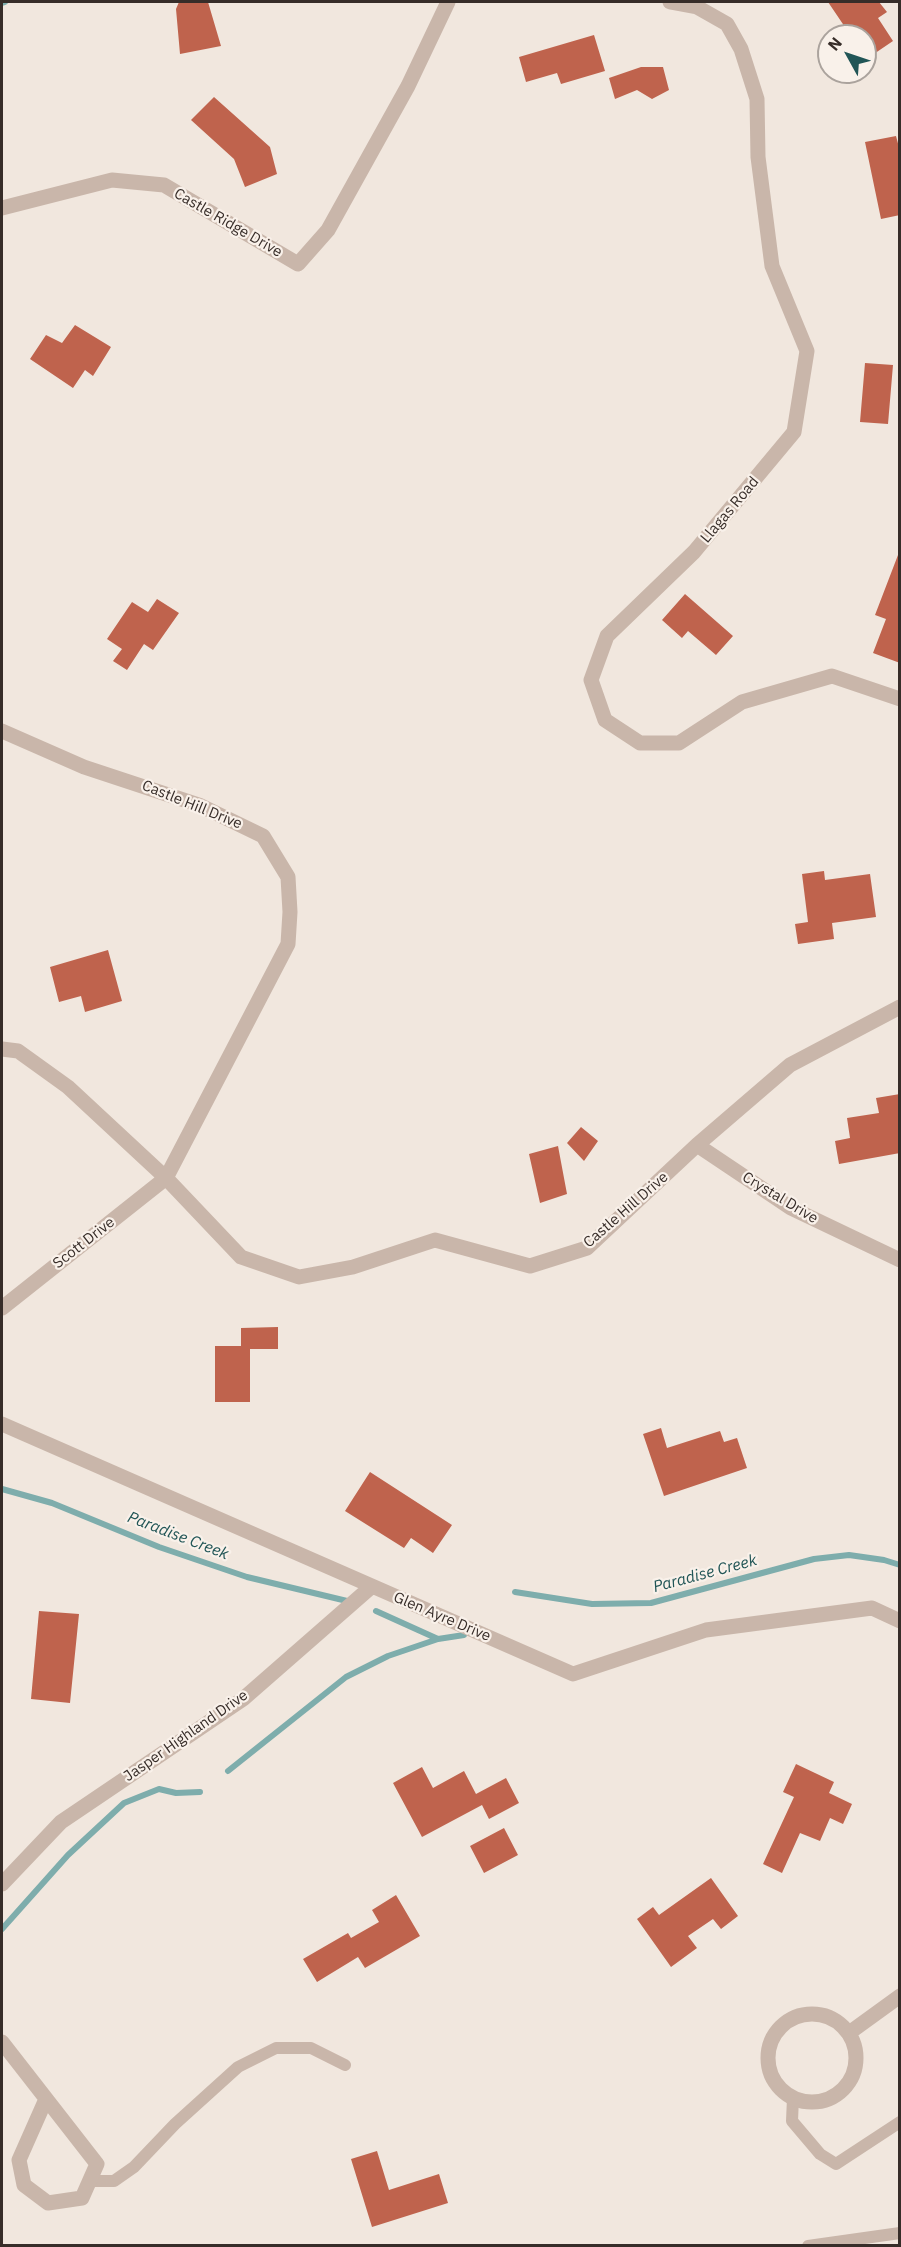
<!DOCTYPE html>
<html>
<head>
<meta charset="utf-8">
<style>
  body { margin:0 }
  #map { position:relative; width:901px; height:2247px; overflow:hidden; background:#f1e7de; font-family:"IBM Plex Sans",sans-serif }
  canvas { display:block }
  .frame { position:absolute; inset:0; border:3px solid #372d29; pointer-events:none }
  .north { position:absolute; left:817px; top:24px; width:60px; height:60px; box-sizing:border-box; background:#f9f1ea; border:2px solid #aba39d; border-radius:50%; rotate:310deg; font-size:16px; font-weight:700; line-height:24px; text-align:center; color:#372d29 }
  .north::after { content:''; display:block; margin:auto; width:21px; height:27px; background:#215556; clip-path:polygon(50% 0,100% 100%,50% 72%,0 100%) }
</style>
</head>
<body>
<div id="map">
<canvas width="901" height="2247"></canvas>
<div class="frame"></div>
<div class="north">N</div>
</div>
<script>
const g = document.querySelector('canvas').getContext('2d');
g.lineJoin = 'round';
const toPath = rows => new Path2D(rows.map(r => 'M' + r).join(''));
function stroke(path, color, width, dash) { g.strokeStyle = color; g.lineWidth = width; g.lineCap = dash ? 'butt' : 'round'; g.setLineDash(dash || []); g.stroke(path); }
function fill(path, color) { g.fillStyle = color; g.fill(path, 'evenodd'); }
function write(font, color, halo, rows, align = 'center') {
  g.font = font + ' "IBM Plex Sans",sans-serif'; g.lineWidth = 4.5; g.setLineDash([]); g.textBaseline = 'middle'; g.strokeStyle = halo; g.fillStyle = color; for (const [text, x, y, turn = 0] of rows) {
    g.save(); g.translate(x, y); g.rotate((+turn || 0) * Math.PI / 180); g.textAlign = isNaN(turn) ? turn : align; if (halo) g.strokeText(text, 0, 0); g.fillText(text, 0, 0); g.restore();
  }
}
stroke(toPath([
  [2,3,5,2],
  [2,1489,52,1503,159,1547,247,1577,347,1601],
  [515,1592,592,1604,651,1603,814,1559,849,1555,884,1560,900,1565],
  [376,1611,438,1639,464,1635],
  [228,1771,346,1677,388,1656,438,1639],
  [2,1929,68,1855,124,1803,159,1789,176,1793,200,1792]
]), '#7eadac', 6);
fill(toPath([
  [179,2,208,2,221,46,180,54,176,9],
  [828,2,879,2,887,12,878,18,893,41,865,60,865,36,851,36],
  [594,35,605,71,561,84,557,73,526,82,519,57],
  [641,67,663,67,669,90,652,99,637,90,615,99,609,78],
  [214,97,270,147,277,174,245,187,234,159,191,120],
  [896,136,900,151,900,215,881,219,865,142],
  [75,325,111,347,93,376,85,370,73,388,30,359,46,335,62,343],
  [865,363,893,365,888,424,860,422],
  [898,555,900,555,900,663,873,653,886,619,875,615],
  [685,594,733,636,716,655,688,631,682,638,662,620],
  [157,599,179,613,153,650,144,644,127,670,113,661,122,649,107,639,132,602,148,612],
  [824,871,825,880,870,874,876,917,832,923,834,939,798,944,795,924,808,922,802,874],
  [108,950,122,1001,85,1012,81,996,59,1002,50,967],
  [900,1094,900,1153,839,1164,835,1141,850,1138,847,1118,879,1113,876,1098],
  [581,1127,598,1141,584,1161,567,1143],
  [558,1146,567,1194,540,1203,529,1154],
  [278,1327,278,1349,250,1349,250,1402,215,1402,215,1346,241,1346,241,1328],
  [661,1428,667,1448,720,1431,724,1442,737,1438,747,1468,664,1496,643,1434],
  [370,1472,452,1525,433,1553,411,1538,404,1548,345,1511],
  [39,1611,79,1614,70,1703,31,1699],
  [796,1764,834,1782,829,1793,852,1804,843,1824,830,1818,820,1841,800,1833,782,1873,763,1864,794,1797,783,1792],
  [422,1767,433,1788,464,1771,476,1794,506,1778,519,1803,489,1819,482,1805,422,1837,393,1783],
  [504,1828,518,1855,484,1873,470,1846],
  [711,1878,738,1916,721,1929,713,1919,688,1936,697,1948,671,1967,637,1919,653,1907,659,1915],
  [396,1895,420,1936,365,1968,358,1957,317,1982,303,1959,348,1933,351,1938,379,1922,372,1910],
  [377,2151,389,2190,439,2174,448,2203,372,2227,351,2159]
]), '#bf634d');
stroke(toPath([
  [793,2098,792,2121,820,2154,836,2164,900,2122],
  [89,2181,114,2181,134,2167,175,2124,238,2067,276,2048,311,2048,345,2065],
  [808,2246,900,2233]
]), '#c9b6aa', 12);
stroke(toPath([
  [2,208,112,180,164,185,298,264,328,230,408,86,448,2],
  [2,731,84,767,199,805,263,836,288,877,290,912,288,944,166,1178,68,1087,18,1051,2,1049],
  [697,1145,791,1208,900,1260],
  [2,1308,166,1178,241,1257,299,1277,353,1267,435,1240,530,1266,587,1248,697,1145,790,1065,900,1007],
  [2,1424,573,1674,706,1630,872,1608,900,1621],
  [2,1884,61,1822,243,1699,371,1587],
  '768 2058a44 44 0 1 1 88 0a44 44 0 1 1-88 0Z',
  [849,2033,900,1996],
  [2,2042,97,2164,82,2198,48,2203,24,2185,19,2160,46,2099]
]), '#c9b6aa', 15);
stroke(toPath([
  [670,2,697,7,727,24,741,49,757,99,758,157,772,266,807,351,794,432,694,552,607,636,591,680,605,720,640,743,679,743,742,702,832,676,900,699]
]), '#c9b6aa', 15);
write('15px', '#372d29', '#f9f1ea', [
  ["Castle Ridge Drive",228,223,30],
  ["Llagas Road",730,510,-50],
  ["Castle Hill Drive",192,805,22],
  ["Crystal Drive",780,1198,31],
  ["Castle Hill Drive",626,1210,-41],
  ["Scott Drive",84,1243,-38],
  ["Glen Ayre Drive",442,1617,23],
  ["Jasper Highland Drive",186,1736,-35]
]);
write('italic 16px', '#215556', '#f9f1ea', [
  ["Paradise Creek",178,1536,21],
  ["Paradise Creek",705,1574,-15]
]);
</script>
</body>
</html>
